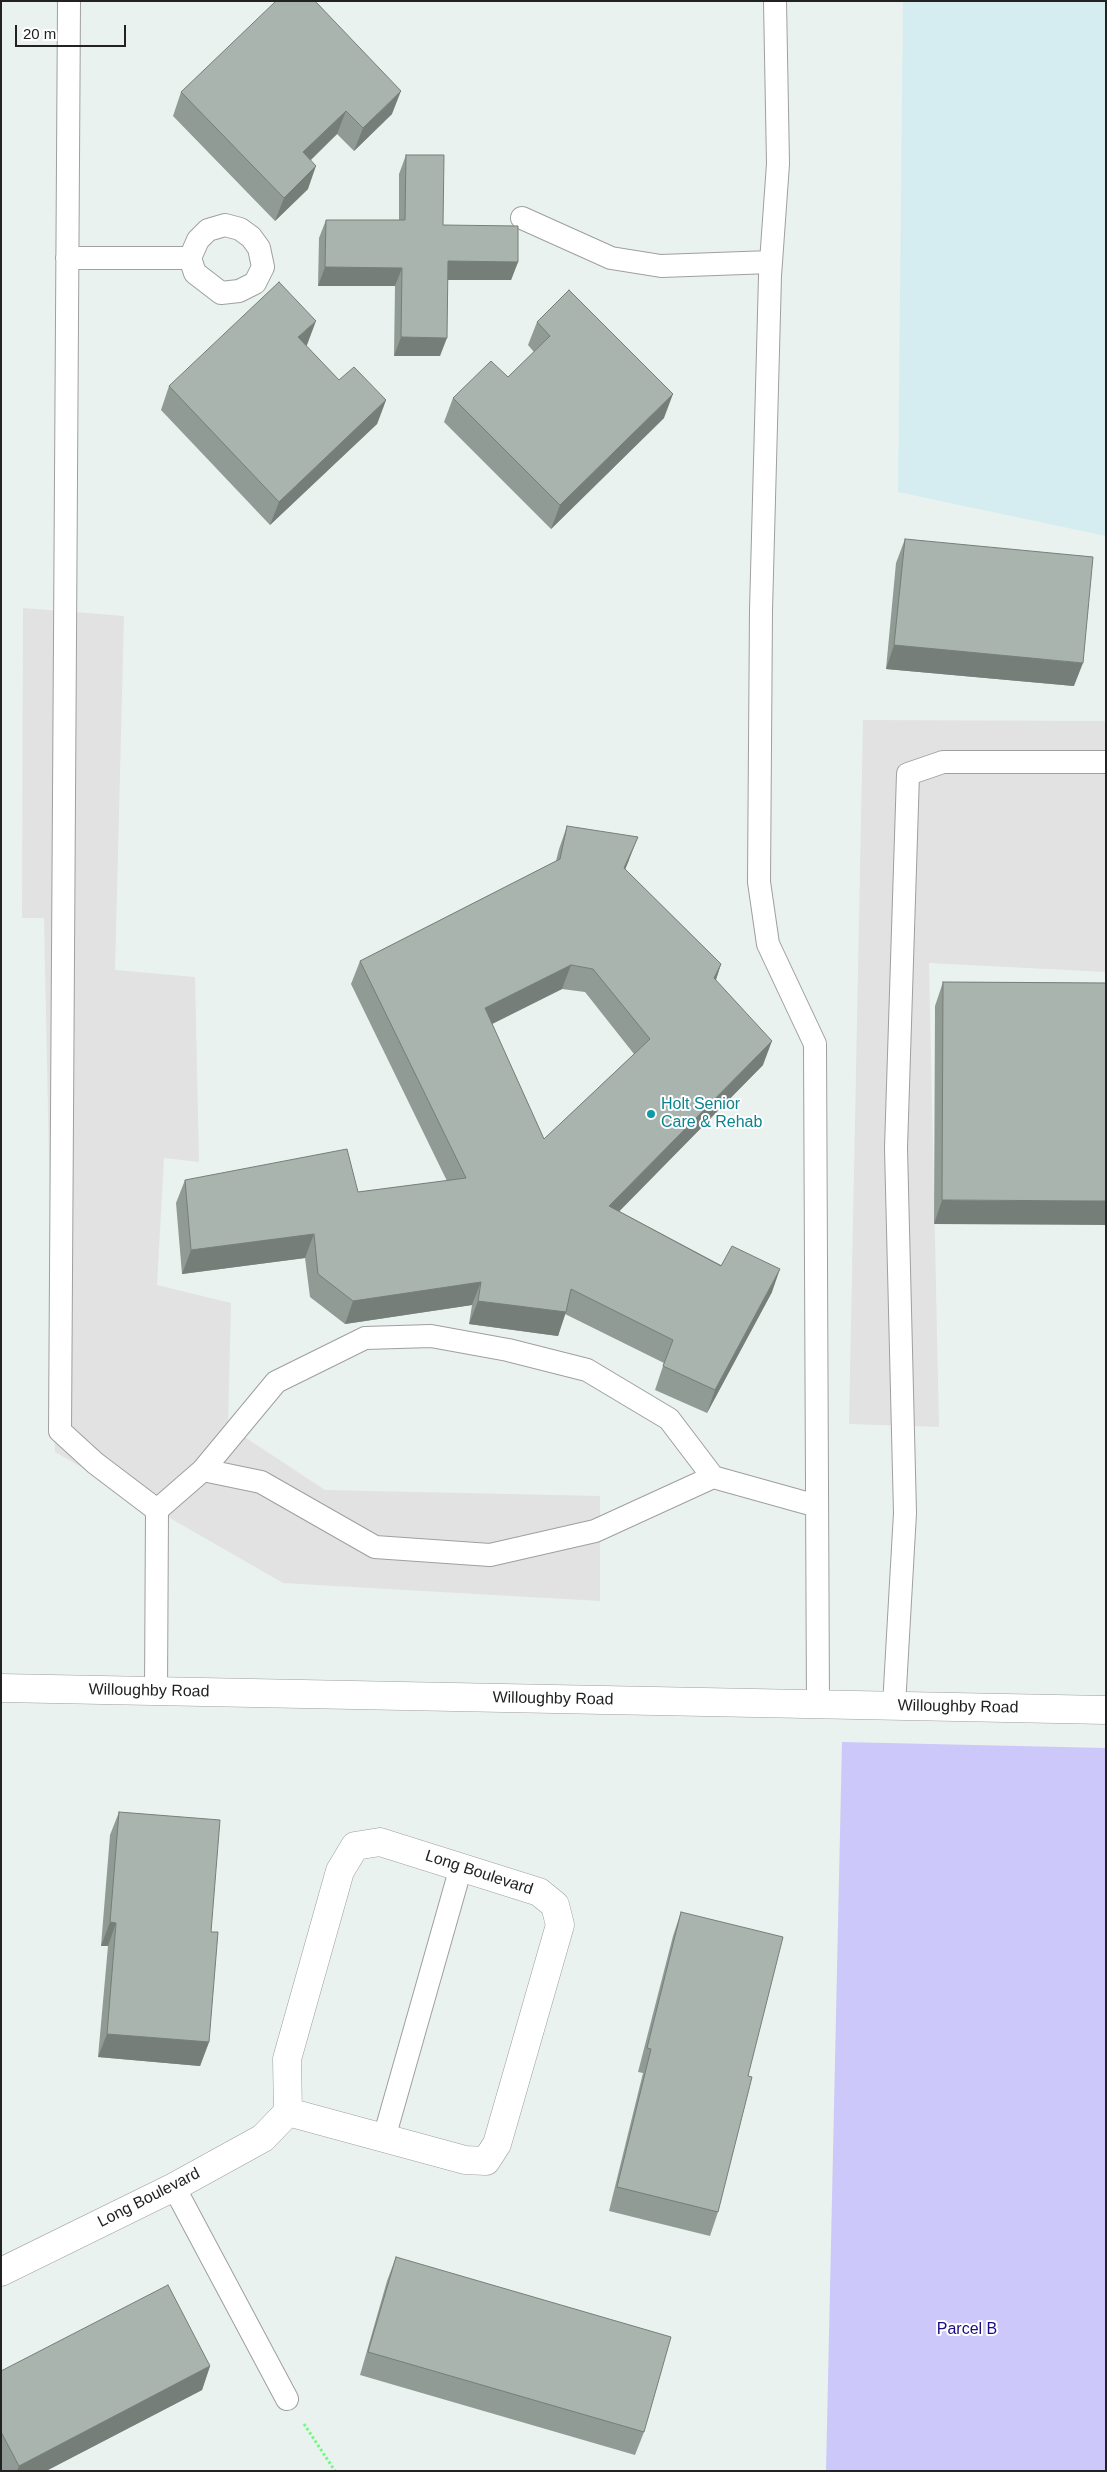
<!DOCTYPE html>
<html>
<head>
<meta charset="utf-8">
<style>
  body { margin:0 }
  #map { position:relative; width:1107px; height:2472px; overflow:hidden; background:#e9f2ef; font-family:Arial,sans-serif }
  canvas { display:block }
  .frame { position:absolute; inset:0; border:2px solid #222; pointer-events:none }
  .scale { position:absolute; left:15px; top:25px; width:111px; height:22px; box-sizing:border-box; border:2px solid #222; border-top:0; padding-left:6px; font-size:15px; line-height:18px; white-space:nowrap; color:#222; -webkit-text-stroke:4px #fff; paint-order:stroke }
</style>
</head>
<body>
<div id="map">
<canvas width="1107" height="2472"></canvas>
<div class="frame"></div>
<div class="scale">20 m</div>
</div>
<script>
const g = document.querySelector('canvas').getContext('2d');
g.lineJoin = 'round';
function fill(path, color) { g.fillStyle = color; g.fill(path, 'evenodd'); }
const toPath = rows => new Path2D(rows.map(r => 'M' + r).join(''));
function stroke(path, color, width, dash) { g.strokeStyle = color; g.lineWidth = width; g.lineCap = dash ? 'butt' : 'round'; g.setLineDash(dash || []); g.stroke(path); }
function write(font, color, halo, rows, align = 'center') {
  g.font = font + ' Arial,sans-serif'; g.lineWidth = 4; g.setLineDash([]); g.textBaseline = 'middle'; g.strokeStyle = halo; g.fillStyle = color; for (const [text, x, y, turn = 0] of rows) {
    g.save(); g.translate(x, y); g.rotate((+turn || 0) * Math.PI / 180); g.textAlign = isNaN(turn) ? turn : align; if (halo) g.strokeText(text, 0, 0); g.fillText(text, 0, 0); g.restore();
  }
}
fill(toPath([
  [903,1,1106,1,1106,536,898,492]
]), '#d5edf0');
fill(toPath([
  [842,1742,1106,1748,1106,2471,826,2471]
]), '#ccc8fa');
fill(toPath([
  [23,608,124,616,115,970,195,977,199,1162,164,1158,157,1285,231,1303,228,1426,325,1490,600,1496,600,1601,283,1583,55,1452,44,918,22,918],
  [863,720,1106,721,1106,972,929,963,939,1427,849,1424]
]), '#e2e2e2');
const service = toPath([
  [69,1,60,1431,95,1463,157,1510,156,1691],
  [775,1,778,164,770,276,761,610,759,882,768,944,815,1044,818,1704],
  [522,218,611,258,661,266,771,262],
  [67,258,190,258,195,273,221,293,239,291,255,283,263,267,259,248,251,237,240,229,225,225,208,230,198,240,190,258],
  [203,1470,261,1482,375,1547,490,1555,595,1531,713,1477],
  [157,1510,203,1470,276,1382,365,1338,431,1336,508,1350,587,1370,669,1419,713,1477,817,1506],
  [894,1706,905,1513,896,1148,908,774,943,762,1106,762],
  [384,2138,461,1867],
  [174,2187,287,2399]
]);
const minor = toPath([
  [380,1842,539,1892,555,1905,560,1925,497,2144,486,2161,465,2160,288,2112,287,2059,340,1871,355,1846,380,1842],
  [1,2272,174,2187,263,2138,288,2112]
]);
const tertiary = toPath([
  [1,1688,1106,1710]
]);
stroke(service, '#9f9f9f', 24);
stroke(minor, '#9f9f9f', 29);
stroke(tertiary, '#9f9f9f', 29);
stroke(toPath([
  [304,2424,335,2471]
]), '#72f981', 3, [2.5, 2.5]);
stroke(service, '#fff', 22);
stroke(minor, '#fff', 28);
stroke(tertiary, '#fff', 28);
fill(toPath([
  [181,92,392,114,354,151,337,134,311,160,308,189,275,221,173,116],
  [406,155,443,225,518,262,511,280,447,280,440,356,394,356,395,286,318,286,319,238,326,220,399,220,399,174],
  [537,322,664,418,551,529,444,422,453,398,508,377,534,352,528,345],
  [307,345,306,346,339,380,386,400,377,424,270,525,161,410,169,386],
  [905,539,1074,686,886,669,896,563],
  [567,826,629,860,625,869,721,964,716,980,763,1065,619,1211,772,1292,707,1413,655,1390,664,1363,565,1314,558,1336,469,1324,472,1305,345,1324,310,1297,305,1258,182,1274,176,1203,185,1180,358,1192,447,1181,351,984,360,961,556,861,559,849],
  [562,989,585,992,634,1054,544,1139,492,1024],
  [943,982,1106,983,934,1224,935,1006],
  [119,1812,211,1932,209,2042,200,2066,98,2057,108,1946,101,1946,110,1835],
  [681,1912,748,2076,718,2212,710,2236,609,2211,643,2073,638,2072,673,1936],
  [396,2257,644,2432,635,2455,360,2375,387,2281],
  [210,2366,202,2390,46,2471,1,2471,1,2371]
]), '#909b95');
fill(toPath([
  [401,91,392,114,354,151,363,128],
  [346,111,337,134,294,176,303,152],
  [316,166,308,189,275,221,284,198],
  [448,261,518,262,511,280,441,280],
  [325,267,402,268,395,286,318,286],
  [316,321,307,345,290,361,298,337],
  [401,337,447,338,440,356,394,356],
  [673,394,664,418,551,529,560,505],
  [386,400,377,424,270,525,279,502],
  [894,645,1083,663,1074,686,886,669],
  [638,837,629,860,616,892,624,868],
  [721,964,713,988,714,978],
  [571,965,562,989,476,1032,485,1008],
  [772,1041,763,1065,601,1230,609,1206],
  [942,1200,1106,1201,1106,1225,934,1224],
  [314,1234,305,1258,182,1274,191,1250],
  [780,1269,772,1292,707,1413,715,1390],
  [481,1282,472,1305,345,1324,353,1301],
  [478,1301,566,1312,558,1336,469,1324],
  [110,1922,116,1923,108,1946,101,1946],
  [107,2034,209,2042,200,2066,98,2057],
  [210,2366,202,2390,46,2471,17,2471,19,2466]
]), '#767e79');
const building = toPath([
  [276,1,315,1,401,91,363,128,346,111,303,152,316,166,284,198,181,92,276,1],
  [406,155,444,155,443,225,518,226,518,262,448,261,447,338,401,337,402,268,325,267,326,220,405,220,406,155],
  [279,282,316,321,298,337,339,380,354,367,386,400,279,502,169,386,279,282],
  [569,290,673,394,560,505,453,398,491,361,508,377,550,336,537,322,569,290],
  [905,539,1093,557,1083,663,894,645,905,539],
  [567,826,638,837,624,868,721,964,714,978,772,1041,609,1206,721,1266,732,1246,780,1269,715,1390,663,1366,673,1340,571,1289,566,1312,478,1301,481,1282,353,1301,318,1274,314,1234,191,1250,185,1180,347,1149,358,1192,466,1178,360,961,560,859,567,826],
  [571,965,593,969,650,1039,544,1139,485,1008,571,965],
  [943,982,1106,983,1106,1201,942,1200,943,982],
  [119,1812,220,1820,211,1932,218,1932,209,2042,107,2034,116,1923,110,1922,119,1812],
  [681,1912,783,1937,748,2076,752,2077,718,2212,617,2187,651,2049,647,2048,681,1912],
  [396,2257,671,2337,644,2432,368,2352,396,2257],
  [168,2285,210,2366,19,2466,1,2432,1,2371,168,2285]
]);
fill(building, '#a8b4ad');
stroke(building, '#767e79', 1);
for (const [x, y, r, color] of [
  [651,1114,5,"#0f9aa8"]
]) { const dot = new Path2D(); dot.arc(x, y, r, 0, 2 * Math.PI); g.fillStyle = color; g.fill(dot); stroke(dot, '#fff', 2); }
write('16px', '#0d838f', '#fff', [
  ["Holt Senior",661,1105],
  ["Care & Rehab",661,1123]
], 'left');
write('16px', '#222', '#fff', [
  ["Willoughby Road",149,1691,1],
  ["Willoughby Road",553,1699,1],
  ["Willoughby Road",958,1707,1],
  ["Long Boulevard",479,1873,18],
  ["Long Boulevard",149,2198,-27]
]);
write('16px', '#180d82', '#fff', [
  ["Parcel B",967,2330]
]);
</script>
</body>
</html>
